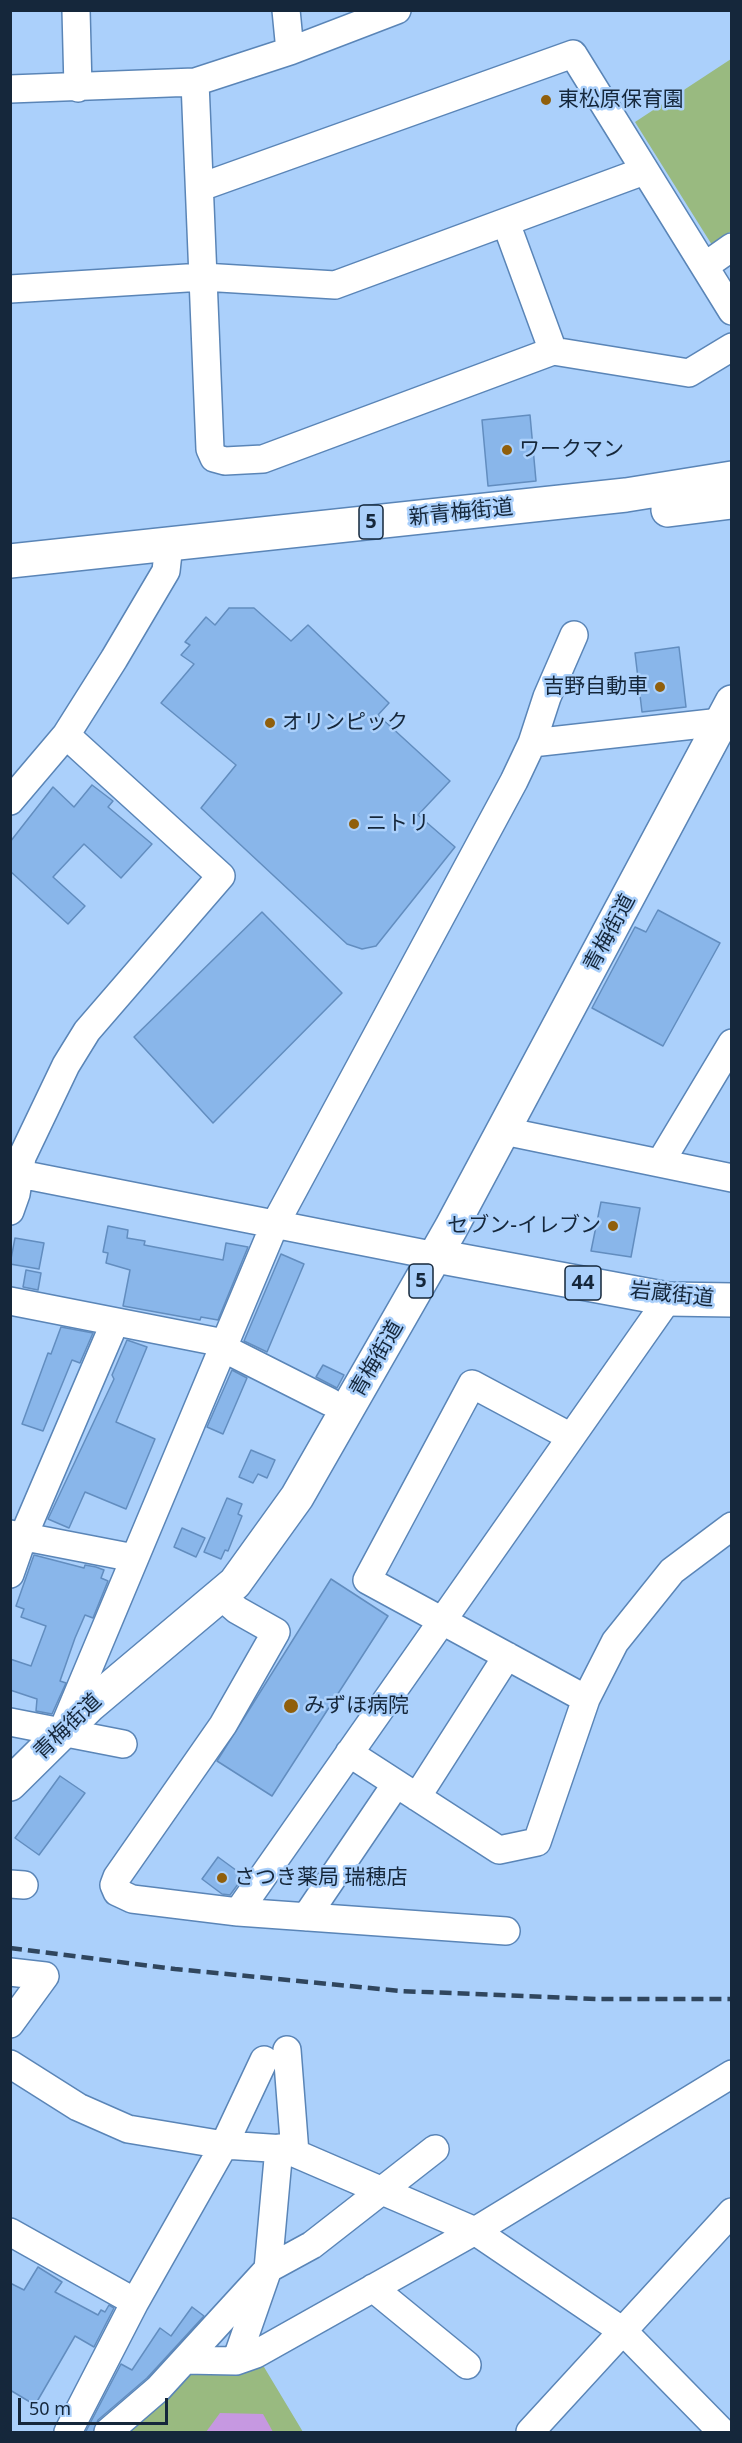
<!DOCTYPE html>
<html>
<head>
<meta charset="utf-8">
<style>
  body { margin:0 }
  #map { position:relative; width:742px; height:2443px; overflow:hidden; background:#abd0fb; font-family:"Noto Sans",sans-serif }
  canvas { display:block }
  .frame { position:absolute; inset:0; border:12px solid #15273b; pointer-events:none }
  .scale { position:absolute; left:18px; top:2398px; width:150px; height:27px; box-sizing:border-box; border:3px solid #15273b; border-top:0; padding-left:8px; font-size:18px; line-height:21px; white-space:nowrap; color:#15273b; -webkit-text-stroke:4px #abd0fb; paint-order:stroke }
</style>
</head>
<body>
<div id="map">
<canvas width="742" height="2443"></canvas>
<div class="frame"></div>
<div class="scale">50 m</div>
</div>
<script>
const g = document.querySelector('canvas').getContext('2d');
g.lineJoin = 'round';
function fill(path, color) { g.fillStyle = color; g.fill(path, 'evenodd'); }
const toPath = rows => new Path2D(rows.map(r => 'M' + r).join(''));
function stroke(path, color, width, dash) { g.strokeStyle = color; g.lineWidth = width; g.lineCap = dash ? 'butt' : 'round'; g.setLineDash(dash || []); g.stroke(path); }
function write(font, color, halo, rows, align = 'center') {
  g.font = font + ' "Noto Sans","Noto Sans JP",sans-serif'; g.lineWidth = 5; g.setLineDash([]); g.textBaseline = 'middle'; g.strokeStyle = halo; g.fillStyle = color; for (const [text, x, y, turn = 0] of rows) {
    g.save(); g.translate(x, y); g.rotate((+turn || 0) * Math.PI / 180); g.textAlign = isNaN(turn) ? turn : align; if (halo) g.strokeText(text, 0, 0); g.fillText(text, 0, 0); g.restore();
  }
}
fill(toPath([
  [731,59,731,231,712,245,635,122],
  [196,2366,264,2367,303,2432,120,2432]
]), '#99ba80');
fill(toPath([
  [220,2413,263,2414,273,2432,206,2432]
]), '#c698e1');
const building = toPath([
  [530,415,536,481,488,486,482,420,530,415],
  [229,608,254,608,291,641,308,625,389,703,378,715,450,781,418,815,455,847,376,946,362,949,347,944,201,808,236,765,161,703,194,664,181,655,190,645,185,642,206,617,215,625,229,608],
  [679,647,686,707,642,712,635,653,679,647],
  [92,785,113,801,108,807,152,844,121,878,84,844,53,877,85,906,68,924,10,871,10,842,53,787,74,807,92,785],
  [658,910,720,943,663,1046,592,1008,635,927,646,932,658,910],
  [262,912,342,993,213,1123,134,1037,262,912],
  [601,1202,640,1208,631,1257,591,1251,601,1202],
  [108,1226,128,1230,127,1238,145,1241,144,1245,223,1260,226,1243,248,1247,218,1320,201,1317,200,1320,123,1306,130,1270,106,1263,108,1253,103,1252,108,1226],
  [15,1238,44,1243,39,1269,10,1264,15,1238],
  [281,1254,304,1264,267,1352,244,1341,281,1254],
  [26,1270,41,1273,38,1290,23,1287,26,1270],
  [61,1327,93,1333,80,1363,72,1360,43,1431,22,1424,48,1353,51,1354,61,1327],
  [127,1340,147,1347,116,1422,155,1439,126,1509,85,1492,69,1528,48,1519,114,1379,112,1375,127,1340],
  [323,1365,344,1375,337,1388,316,1377,323,1365],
  [232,1370,247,1378,223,1434,207,1427,232,1370],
  [251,1450,275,1460,267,1478,258,1474,253,1483,239,1477,251,1450],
  [227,1498,242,1504,238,1514,242,1516,228,1551,225,1550,221,1559,204,1552,227,1498],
  [182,1528,205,1538,196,1557,174,1547,182,1528],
  [34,1555,84,1568,85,1565,96,1567,104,1570,101,1578,108,1581,93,1618,85,1615,75,1638,60,1681,66,1683,52,1714,36,1711,37,1699,10,1690,10,1659,31,1666,46,1626,21,1617,24,1609,16,1606,34,1555],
  [331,1579,388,1616,272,1796,217,1761,331,1579],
  [60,1776,85,1793,39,1855,15,1838,60,1776],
  [218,1857,244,1876,230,1895,222,1894,202,1879,218,1857],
  [38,2267,62,2282,55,2292,98,2315,101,2310,105,2312,109,2305,114,2308,94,2347,75,2336,35,2405,10,2390,10,2283,24,2290,38,2267],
  [192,2307,204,2316,147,2378,98,2420,93,2433,85,2433,121,2364,132,2370,160,2328,171,2336,192,2307]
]);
fill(building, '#89b6ea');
stroke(building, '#628dbf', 1.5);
const minor = toPath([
  [76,10,78,88],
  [286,10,290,51],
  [195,82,210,449,214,458,225,461,263,459,553,351,689,373,732,347],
  [10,89,195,82,290,51,397,10],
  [201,187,573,54,732,311],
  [506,223,553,351],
  [705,266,732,247],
  [10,289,203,277,335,285,644,171],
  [532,743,721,722,732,728],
  [10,801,66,735,114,659,166,571,169,544],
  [504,1131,732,1178],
  [660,1163,732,1043],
  [10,1172,436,1256],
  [10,1211,16,1194,22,1157,66,1065,87,1031,221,876,66,735],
  [10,1301,224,1343],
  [221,1347,330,1402],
  [571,1437,472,1384,367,1580,586,1699],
  [10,1534,134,1558],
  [10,1574,23,1537,115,1322],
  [221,1596,237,1610,276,1632,223,1725,117,1877,114,1885,117,1892,132,1899,238,1912,506,1931],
  [10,1722,123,1744],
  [64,1727,274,1226,514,781,532,743,547,697,574,635],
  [349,1753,499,1850,537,1842,586,1699,615,1642,672,1571,732,1526],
  [417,1797,507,1656],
  [10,1884,24,1885],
  [238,1912,668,1299],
  [306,1917,396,1784],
  [10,1972,45,1976,10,2024],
  [287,2050,295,2153],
  [10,2064,78,2107,128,2129,224,2145,285,2149,475,2231,624,2332,722,2432],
  [10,2232,135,2302,68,2432],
  [373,2288,467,2365],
  [135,2302,224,2145,264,2060],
  [185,2360,236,2361,256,2354,475,2231,732,2074],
  [236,2361,268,2269,279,2148],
  [108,2432,158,2389,268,2269,312,2245,435,2149],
  [530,2432,732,2212]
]);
const major = toPath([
  [668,510,732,502],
  [10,561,626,495,732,478],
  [436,1256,668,1299,732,1300],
  [10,1784,90,1705,235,1583,297,1497,451,1228,732,702]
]);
stroke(minor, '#5a85b7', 30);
stroke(major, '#5a85b7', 36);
stroke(minor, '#fff', 27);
stroke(major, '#fff', 33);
stroke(toPath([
  [10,1948,175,1969,400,1991,597,1999,732,1999]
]), '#30465e', 4.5, [12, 6]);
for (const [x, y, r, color] of [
  [546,100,6,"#905f0c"],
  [507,450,6,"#905f0c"],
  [660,687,6,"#905f0c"],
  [270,723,6,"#905f0c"],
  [354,824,6,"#905f0c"],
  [613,1226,6,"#905f0c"],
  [291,1706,8,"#905f0c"],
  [222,1878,6,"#905f0c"]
]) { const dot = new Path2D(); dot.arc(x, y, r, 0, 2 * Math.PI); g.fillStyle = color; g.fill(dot); stroke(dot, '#abd0fb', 2); }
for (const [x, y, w] of [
  [371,522,24],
  [421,1281,24],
  [583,1283,36]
]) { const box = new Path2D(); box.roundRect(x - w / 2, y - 17, w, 34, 4.5); g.fillStyle = '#abd0fb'; g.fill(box); stroke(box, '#15273b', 1.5); }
write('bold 20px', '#15273b', null, [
  ["5",371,522],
  ["5",421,1281],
  ["44",583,1283]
]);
write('21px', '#15273b', '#abd0fb', [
  ["東松原保育園",558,100],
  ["ワークマン",519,450],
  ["吉野自動車",648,687,"right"],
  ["オリンピック",282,723],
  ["ニトリ",366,824],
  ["セブン-イレブン",601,1226,"right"],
  ["みずほ病院",304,1706],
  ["さつき薬局 瑞穂店",234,1878]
], 'left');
write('21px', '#15273b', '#abd0fb', [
  ["新青梅街道",461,513,-6],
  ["青梅街道",610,933,-62],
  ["岩蔵街道",672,1295,6],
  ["青梅街道",377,1359,-60],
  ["青梅街道",68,1727,-44]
]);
</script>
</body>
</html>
